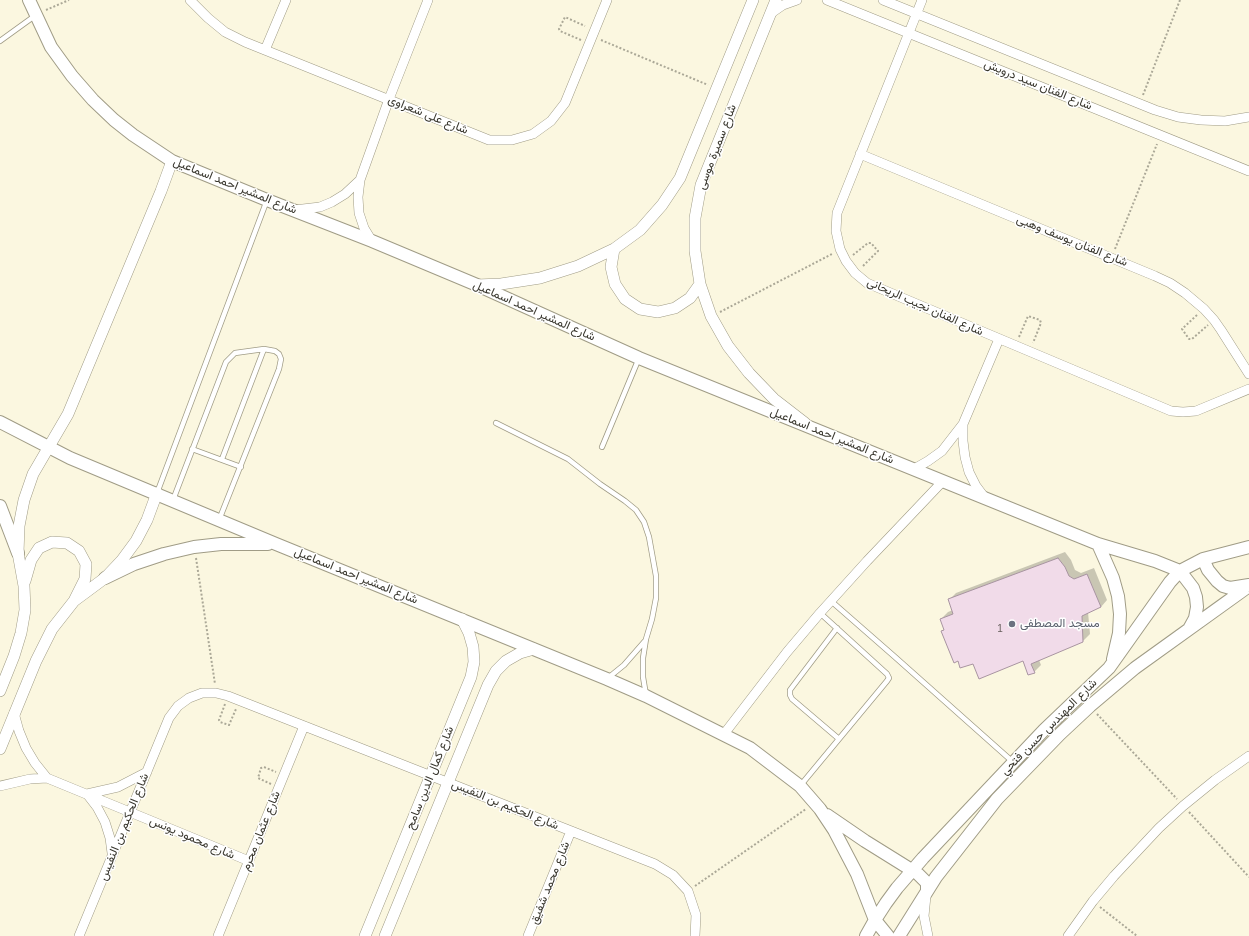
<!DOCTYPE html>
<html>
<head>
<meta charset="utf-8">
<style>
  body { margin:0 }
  canvas { display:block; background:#fbf7e0 }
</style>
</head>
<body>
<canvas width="1249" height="936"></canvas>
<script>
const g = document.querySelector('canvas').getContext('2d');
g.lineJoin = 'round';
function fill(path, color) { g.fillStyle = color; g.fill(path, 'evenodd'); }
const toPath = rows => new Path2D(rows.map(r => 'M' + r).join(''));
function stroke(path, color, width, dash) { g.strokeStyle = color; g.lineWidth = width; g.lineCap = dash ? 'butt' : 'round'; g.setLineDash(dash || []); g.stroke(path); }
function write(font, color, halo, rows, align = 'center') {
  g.font = font + ' Helvetica,Vazirmatn,sans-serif'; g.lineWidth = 3; g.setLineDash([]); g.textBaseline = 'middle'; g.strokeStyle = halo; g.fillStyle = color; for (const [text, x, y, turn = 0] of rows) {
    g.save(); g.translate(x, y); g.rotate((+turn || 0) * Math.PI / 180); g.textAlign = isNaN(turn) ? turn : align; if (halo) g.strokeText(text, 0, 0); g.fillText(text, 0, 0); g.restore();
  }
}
fill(toPath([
  [1065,552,1071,560,1075,570,1081,573,1094,568,1107,600,1101,607,1088,612,1090,634,1083,641,1039,660,1041,665,1034,672,1023,659,973,662,958,660,943,631,945,628,941,619,948,612,953,610,949,600,956,593]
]), '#0003');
const building = toPath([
  [1058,558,1065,567,1069,576,1074,579,1087,574,1101,607,1082,616,1083,642,1031,664,1035,673,1028,675,1023,661,979,679,973,664,960,668,958,661,954,663,941,631,944,630,940,619,953,614,948,599,1058,558]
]);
fill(building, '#f1dbe9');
stroke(building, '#a894a1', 1);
const service = toPath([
  [0,41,36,15],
  [496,423,568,459,600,484,625,501,636,510,644,522,649,537,656,576,656,598,652,619,646,639,643,658,643,677,646,695],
  [602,447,639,358],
  [192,449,241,467],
  [222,459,264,349],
  [157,493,267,200],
  [173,500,226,362,235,353,264,349,275,351,279,354,281,359,279,369,219,520],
  [831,601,895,657,1013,762],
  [837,628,793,686,790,690,790,695,792,699,839,739],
  [608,678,624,665,645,641],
  [800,786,887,681,889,678,887,674,820,613]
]);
const minor = toPath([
  [190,0,208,18,225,32,245,42,489,140,512,140,533,134,551,121,565,103,607,0],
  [827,0,1249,171],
  [883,0,1155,110,1178,117,1201,120,1225,121,1249,117],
  [922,0,837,213,836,231,840,249,846,261,855,273,867,283,1171,411,1183,412,1196,411,1249,389],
  [770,14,783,5,797,0],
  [265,50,286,0],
  [860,154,1155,276,1170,283,1185,293,1204,309,1214,320,1221,330,1249,374],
  [294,210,320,207,332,202,345,194,360,180],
  [372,241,364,228,359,213,358,197,360,180,389,99,428,0],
  [963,424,963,441,965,457,969,472,976,486,985,498],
  [914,469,928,461,942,451,963,424,999,339],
  [14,713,19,731,26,748,35,763,47,778],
  [724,734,787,652,820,613,867,561,943,481],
  [0,786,30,779,47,778,249,861],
  [112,853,110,838,105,822,97,807,87,794,118,787,147,772],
  [926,896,924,916,928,936],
  [79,936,169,718,178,706,189,698,202,693,216,693,228,696,655,864,673,875,688,891,696,915,695,936],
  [218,936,304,726],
  [528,936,571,831],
  [1068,936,1093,901,1114,876,1159,828,1183,806,1215,780,1249,756]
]);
const tertiary = toPath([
  [776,0,701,185,695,218,695,251,700,284,711,316,728,346,749,373,774,399,805,423],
  [614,249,611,267,615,284,625,299,640,309,658,312,675,308,690,298,700,284],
  [477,285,501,284,540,278,578,266,614,249,640,230,662,205,680,178,753,0],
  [25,581,31,560,39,548,52,542,67,543,79,551,86,564,85,579,75,599],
  [0,691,14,656,21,633,25,610,24,586,18,553,19,526,24,500,33,474,68,414,161,191,172,161],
  [0,749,36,661,52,629,74,601,105,578,122,560,136,541,147,520,157,493],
  [365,936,471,677,474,662,473,647,469,633,462,619],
  [385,936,488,685,496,671,506,661,520,653,534,649]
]);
const secondary = toPath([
  [29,0,51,47,72,76,93,100,114,120,133,135,172,161,267,200,372,241,477,285,639,358,1098,544,1155,561,1180,571,1193,588,1196,597,1197,607,1195,618,1189,629],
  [0,422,70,458,276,544,607,679,646,696,750,748,800,786,820,809,834,830,857,874,875,920,888,936],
  [0,506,18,553],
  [1098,544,1113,578,1118,596,1120,614,1119,633,1113,659],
  [1203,559,1208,570,1217,581,1223,586,1230,588,1249,585],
  [105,578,134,564,164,554,194,547,221,544,268,544],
  [827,815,865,841,918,874,927,883,927,891],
  [866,936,875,920,886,903,897,888,923,858,1044,730,1109,668,1170,582,1180,571,1203,559,1249,547],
  [899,936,936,877,997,799,1060,734,1090,706,1135,668,1249,586]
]);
stroke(service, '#a09c86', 6);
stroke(minor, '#a09c86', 10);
stroke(tertiary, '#a09c86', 12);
stroke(secondary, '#a09c86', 14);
stroke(toPath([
  [46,10,69,0],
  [581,40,560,31,559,29,565,17,585,26],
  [601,40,708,85],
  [1143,95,1180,0],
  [1115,249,1157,144],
  [853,255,868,243,871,243,878,251,863,266],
  [720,312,832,254],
  [1197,315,1182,329,1189,339,1192,339,1208,325],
  [1019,337,1028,316,1040,320,1041,323,1033,343],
  [196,558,215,684],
  [225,704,219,720,220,722,229,725,236,709],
  [1097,714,1177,799],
  [271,784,258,778,261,768,264,767,276,772],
  [1189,812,1249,877],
  [695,886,806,809],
  [1100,907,1137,936]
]), '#aba897', 2, [2, 2]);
stroke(service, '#fff', 4.5);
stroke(minor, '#fff', 9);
stroke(tertiary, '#fff', 11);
stroke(secondary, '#fff', 12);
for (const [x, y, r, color] of [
  [1012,624,4,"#6b7280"]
]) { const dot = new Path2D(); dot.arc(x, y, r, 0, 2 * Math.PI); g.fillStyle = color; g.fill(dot); stroke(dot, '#fff', 1.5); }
write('10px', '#665f5c', null, [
  ["1",1000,629]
]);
write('12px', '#38362d', '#fff', [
  ["شارع الفنان سيد درويش",1038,85,22],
  ["شارع على شعراوى",428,115,22],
  ["شارع سميرة موسى",717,147,-69],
  ["شارع المشير احمد اسماعيل",235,186,22],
  ["شارع الفنان يوسف وهبى",1072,241,22],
  ["شارع الفنان نجيب الريحانى",925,307,24],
  ["شارع المشير احمد اسماعيل",534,311,24],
  ["شارع المشير احمد اسماعيل",832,436,22],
  ["شارع المشير احمد اسماعيل",356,576,22],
  ["شارع المهندس حسن فتحي",1049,727,-45],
  ["شارع كمال الدين سامح",430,778,-68],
  ["شارع الحكيم بن النفيس",505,805,22],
  ["شارع الحكيم بن النفيس",124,827,-68],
  ["شارع عثمان محرم",261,831,-68],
  ["شارع محمود يونس",192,838,23],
  ["شارع محمد شفيق",550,883,-68]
]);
write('12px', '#5b616d', '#fff', [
  ["مسجد المصطفى",1020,624]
], 'left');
</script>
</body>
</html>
